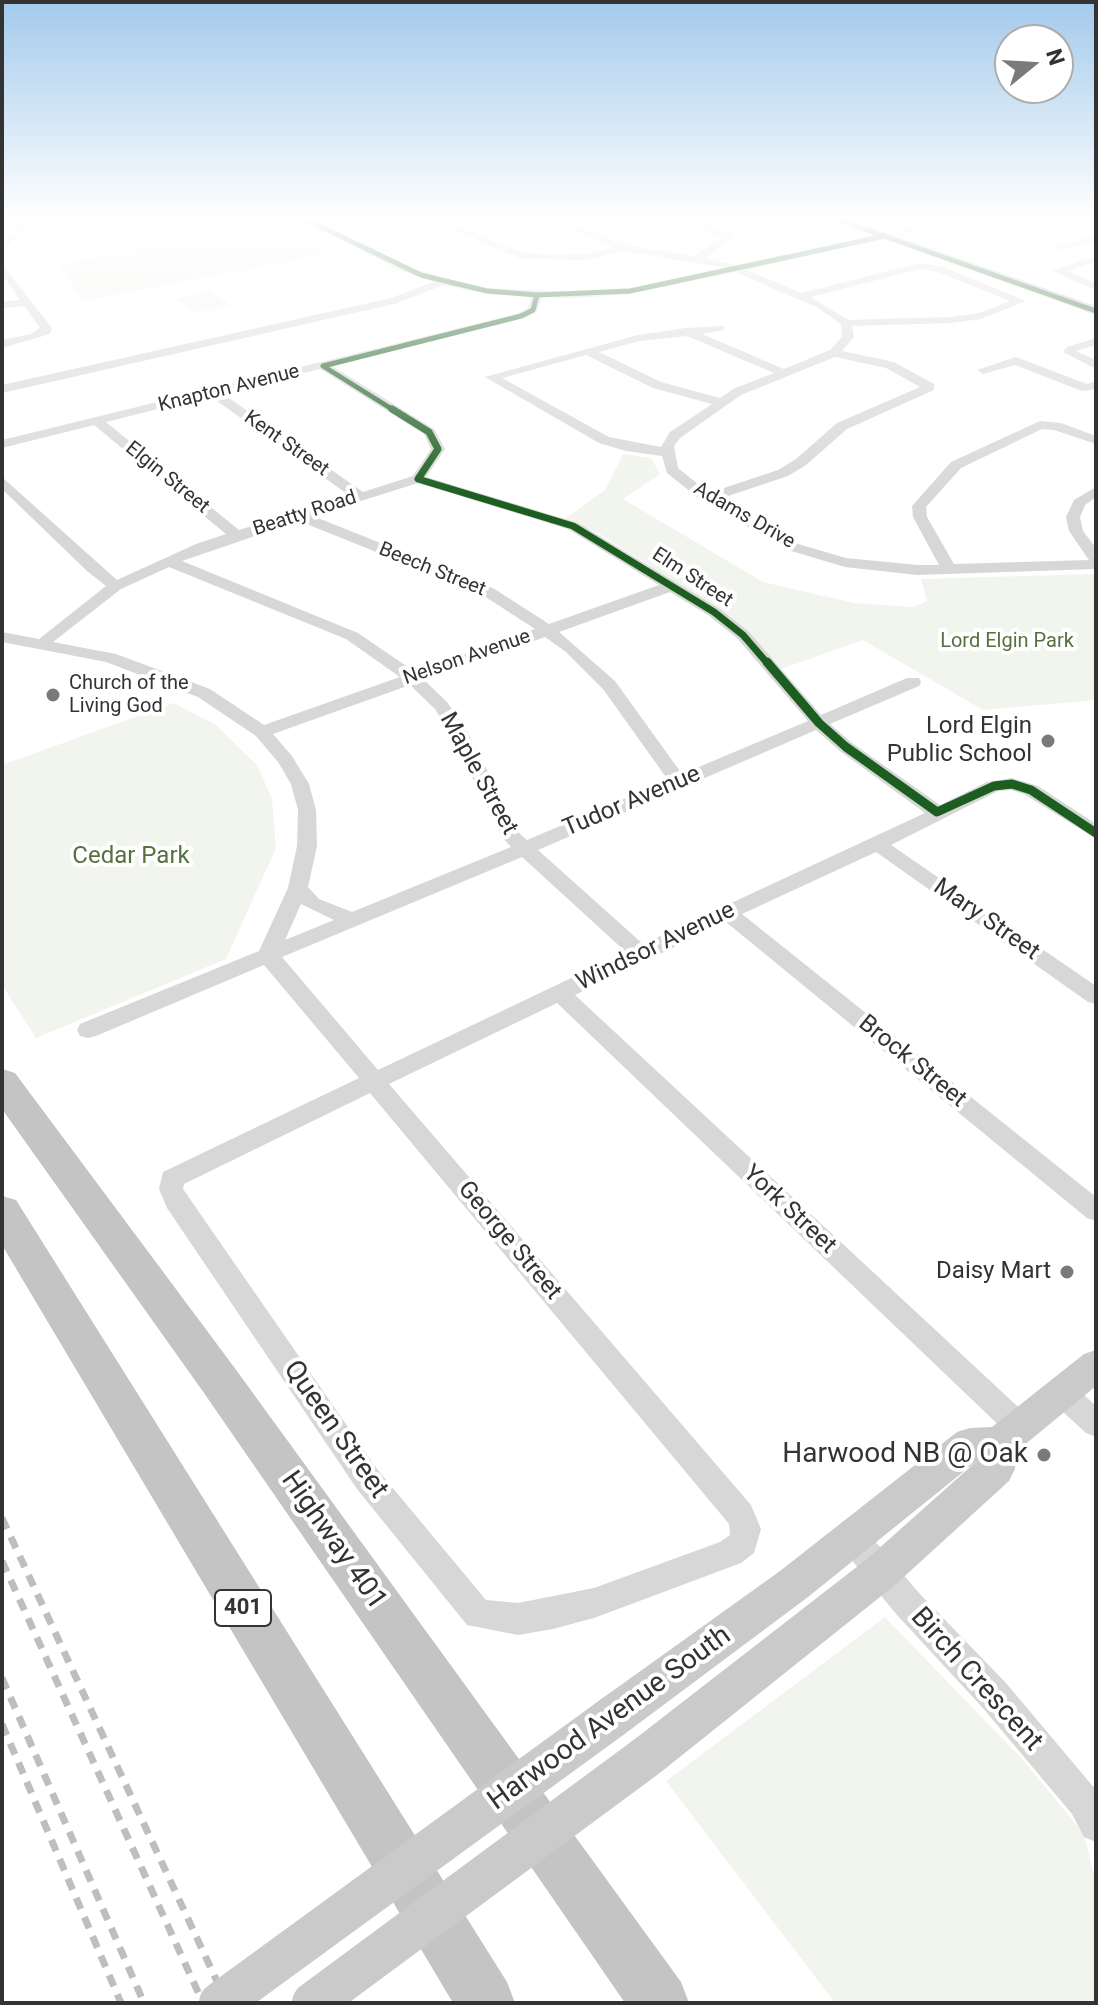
<!DOCTYPE html>
<html>
<head>
<meta charset="utf-8">
<style>
  body { margin:0 }
  #map { position:relative; width:1098px; height:2005px; overflow:hidden; background:#fff; font-family:Roboto,sans-serif }
  canvas { display:block }
  .frame { position:absolute; inset:0; border:4px solid #333; pointer-events:none }
  .north { position:absolute; left:994px; top:24px; width:80px; height:80px; box-sizing:border-box; background:#fff; border:2px solid #adadad; border-radius:50%; rotate:72deg; font-size:22px; font-weight:700; line-height:32px; text-align:center; color:#333 }
  .north::after { content:''; display:block; margin:auto; width:28px; height:36px; background:#7a7a7a; clip-path:polygon(50% 0,100% 100%,50% 72%,0 100%) }
</style>
</head>
<body>
<div id="map">
<canvas width="1098" height="2005"></canvas>
<div class="frame"></div>
<div class="north">N</div>
</div>
<script>
const g = document.querySelector('canvas').getContext('2d');
g.lineJoin = 'round';
function fill(path, color) { g.fillStyle = color; g.fill(path, 'evenodd'); }
const toPath = rows => new Path2D(rows.map(r => 'M' + r).join(''));
function stroke(path, color, width, dash) { g.strokeStyle = color; g.lineWidth = width; g.lineCap = dash ? 'butt' : 'round'; g.setLineDash(dash || []); g.stroke(path); }
function write(font, color, halo, rows, align = 'center') {
  g.font = font + ' Roboto,sans-serif'; g.lineWidth = 8; g.setLineDash([]); g.textBaseline = 'middle'; g.strokeStyle = halo; g.fillStyle = color; for (const [text, x, y, turn = 0] of rows) {
    g.save(); g.translate(x, y); g.rotate((+turn || 0) * Math.PI / 180); g.textAlign = isNaN(turn) ? turn : align; if (halo) g.strokeText(text, 0, 0); g.fillText(text, 0, 0); g.restore();
  }
}
fill(toPath([
  [725,217,820,217,864,234,846,241,818,231,790,231],
  [171,218,194,234,127,248,121,238,123,231],
  [286,220,346,250,83,301,58,265],
  [210,292,231,305,195,313,174,299],
  [623,454,651,458,660,474,623,499,763,582,854,603,913,607,927,601,921,579,1096,574,1096,700,983,710,863,640,781,669,728,616,598,533,565,519,605,490],
  [174,703,216,725,257,765,272,799,276,848,226,959,36,1038,2,985,2,765],
  [885,1617,1023,1760,1084,1834,1096,1883,1096,2003,835,2003,666,1781]
]), '#f1f5ed');
stroke(toPath([
  [750,217,819,225],
  [895,223,932,217]
]), '#ddebf3', 3);
fill(toPath([
  [32,217,42,217,2,249,2,241,32,217],
  [296,217,308,217,407,266,446,279,487,288,575,292,630,288,726,268,624,251,585,260,519,258,424,217,436,217,521,252,552,255,585,254,614,247,541,217,554,217,627,245,693,256,722,237,659,217,673,217,734,234,734,238,705,258,737,266,957,217,973,217,747,270,801,293,920,263,941,266,1026,301,981,319,951,323,852,326,854,337,842,351,894,362,934,384,934,390,847,429,806,465,788,476,719,499,798,544,846,558,917,565,939,565,913,517,912,506,951,462,1040,421,1061,423,1096,436,1096,444,1054,430,1042,429,961,468,926,507,927,517,954,564,1089,560,1069,531,1066,517,1074,500,1096,487,1096,497,1085,505,1080,517,1083,531,1096,548,1096,569,917,575,845,567,788,550,702,501,667,473,662,456,626,451,599,443,485,377,638,335,686,328,724,326,724,330,702,334,784,369,830,350,842,337,841,324,818,308,735,272,630,294,575,298,542,297,537,312,525,318,332,366,434,429,445,449,426,477,578,523,720,609,749,632,821,715,907,678,919,678,921,682,919,686,830,724,852,743,940,805,987,782,1012,778,1038,786,1096,824,1096,839,1024,794,1011,790,998,791,891,845,1096,986,1096,1004,1088,1002,876,852,742,914,1096,1197,1096,1221,1087,1218,726,922,575,995,1029,1417,1033,1426,1029,1435,1019,1439,1009,1435,557,1003,389,1084,751,1505,761,1529,754,1553,741,1563,594,1618,553,1629,518,1635,467,1625,357,1489,167,1208,159,1189,163,1172,359,1078,264,965,96,1036,88,1038,80,1036,77,1030,80,1024,259,951,288,888,297,846,298,810,291,784,278,762,256,736,198,697,106,662,2,642,2,632,39,639,106,586,87,571,2,489,2,477,117,580,196,544,226,534,94,425,2,448,2,440,517,314,528,308,531,296,487,294,444,285,394,304,2,393,2,385,391,298,433,282,399,270,296,217],
  [920,269,935,271,1010,301,979,313,951,317,848,320,811,297,920,269],
  [687,336,774,373,733,389,720,398,661,382,599,352,639,341,687,336],
  [586,355,653,388,712,404,670,432,661,447,609,437,502,378,586,355],
  [835,357,886,368,920,387,837,423,796,459,778,470,709,493,678,468,674,446,680,438,741,395,835,357],
  [320,369,424,434,431,449,413,476,363,492,222,393,320,369],
  [210,396,350,496,239,530,106,422,210,396],
  [418,483,568,529,659,585,549,624,493,588,313,516,418,483],
  [299,521,481,594,535,629,415,672,358,633,182,561,299,521],
  [169,567,346,639,400,677,264,725,210,689,116,654,53,642,121,589,169,567],
  [670,592,708,615,737,638,808,721,682,774,615,681,559,632,670,592],
  [545,637,566,652,603,689,668,780,527,840,520,834,468,733,447,702,424,680,545,637],
  [410,685,435,709,450,733,502,837,511,847,352,912,319,899,308,887,317,846,316,810,309,784,292,756,273,734,410,685],
  [816,730,840,751,925,813,643,944,538,850,816,730],
  [522,857,626,952,378,1070,282,957,522,857],
  [301,904,334,920,285,940,301,904],
  [370,1093,729,1524,730,1535,720,1542,594,1588,518,1603,486,1600,377,1469,183,1189,184,1184,370,1093],
  [1040,217,1055,217,1008,231,1003,228,1040,217],
  [1058,217,1072,217,1096,224,1096,230,1058,217],
  [1096,235,1096,241,1061,250,1056,247,1096,235],
  [1096,256,1096,262,1067,271,1096,283,1096,290,1052,271,1096,256],
  [2,264,52,328,50,334,2,348,2,340,31,334,40,328,24,306,2,308,2,302,20,300,2,274,2,264],
  [1096,338,1096,345,1076,351,1096,360,1096,369,1063,352,1067,347,1096,338],
  [1016,357,1087,384,1096,381,1096,389,1082,391,1015,365,983,374,977,370,1016,357],
  [1061,1380,1071,1383,1096,1406,1096,1437,1086,1433,1051,1401,1047,1392,1051,1383,1061,1380],
  [852,1523,863,1527,919,1593,1006,1683,1096,1790,1096,1842,1084,1837,1072,1814,982,1707,897,1615,841,1547,837,1537,841,1527,852,1523]
]), '#d7d7d7');
fill(toPath([
  [824,217,841,217,1096,306,1096,315,824,217],
  [1096,1350,1096,1386,1017,1451,1015,1469,1009,1481,895,1585,661,1772,646,1779,631,1772,624,1757,631,1742,867,1559,978,1460,808,1597,630,1730,615,1736,600,1730,594,1715,600,1700,780,1571,957,1432,970,1428,992,1427,1084,1354,1096,1350]
]), '#cacaca');
fill(toPath([
  [2,1069,15,1073,234,1367,681,1982,689,2003,625,2003,204,1393,2,1109,2,1069],
  [2,1196,16,1200,507,1982,515,2003,453,2003,2,1245,2,1196]
]), '#c4c4c4');
stroke(toPath([
  [2,1518,227,2003],
  [2,1561,203,2003],
  [2,1678,144,2003],
  [2,1724,121,2003]
]), '#bebebe', 7, [12, 9]);
stroke(toPath([
  [220,2003,615,1715],
  [313,2003,646,1757]
]), '#cacaca', 42);
stroke(toPath([
  [301,217,421,275,487,291,537,295,630,291,885,236],
  [830,217,1096,311],
  [323,366,395,411],
  [323,366,521,316,533,310,537,295]
]), '#1b5e20', 5);
stroke(toPath([
  [392,409,429,432,438,449,418,479,573,526,714,612,743,635,768,664]
]), '#1b5e20', 7);
stroke(toPath([
  [767,662,819,723,846,747,937,812,994,786,1012,784,1031,790,1096,833]
]), '#1b5e20', 9);
const sky = g.createLinearGradient(0, 0, 0, 497);
sky.addColorStop(0, '#a3caec');
sky.addColorStop(0.44, '#fff');
sky.addColorStop(1, '#ffffff00');
g.fillStyle = sky;
g.fillRect(0, 0, 1098, 497);
for (const [x, y, r, color] of [
  [53,695,8,"#7a7a7a"],
  [1048,741,8,"#7a7a7a"],
  [1067,1272,8,"#7a7a7a"],
  [1044,1455,8,"#7a7a7a"]
]) { const dot = new Path2D(); dot.arc(x, y, r, 0, 2 * Math.PI); g.fillStyle = color; g.fill(dot); stroke(dot, '#fff', 3); }
write('20px', '#333', '#fff', [
  ["Knapton Avenue",229,389,-14],
  ["Kent Street",286,444,35],
  ["Elgin Street",167,478,39],
  ["Beatty Road",305,514,-18],
  ["Adams Drive",744,516,30],
  ["Beech Street",432,570,22],
  ["Elm Street",692,578,33],
  ["Nelson Avenue",467,658,-19]
]);
write('20px', '#56703f', '#fff', [
  ["Lord Elgin Park",1007,642]
]);
write('20px', '#333', '#fff', [
  ["Church of the",69,684],
  ["Living God",69,707]
], 'left');
for (const [x, y, w] of [
  [243,1608,56]
]) { const box = new Path2D(); box.roundRect(x - w / 2, y - 18, w, 36, 6); g.fillStyle = '#fff'; g.fill(box); stroke(box, '#333', 2); }
write('bold 22px', '#333', null, [
  ["401",243,1608]
]);
write('24px', '#333', '#fff', [
  ["Lord Elgin",1032,727],
  ["Public School",1032,755],
  ["Daisy Mart",1051,1272]
], 'right');
write('24px', '#333', '#fff', [
  ["Maple Street",478,774,61],
  ["Tudor Avenue",632,802,-23],
  ["Mary Street",986,920,35],
  ["Windsor Avenue",656,947,-26],
  ["Brock Street",912,1062,39],
  ["York Street",789,1210,43],
  ["George Street",509,1241,50]
]);
write('24px', '#56703f', '#fff', [
  ["Cedar Park",131,857]
]);
write('28px', '#333', '#fff', [
  ["Queen Street",335,1430,55],
  ["Highway 401",333,1541,55],
  ["Birch Crescent",976,1680,48],
  ["Harwood Avenue South",610,1719,-36]
]);
write('28px', '#333', '#fff', [
  ["Harwood NB @ Oak",1028,1455]
], 'right');
</script>
</body>
</html>
